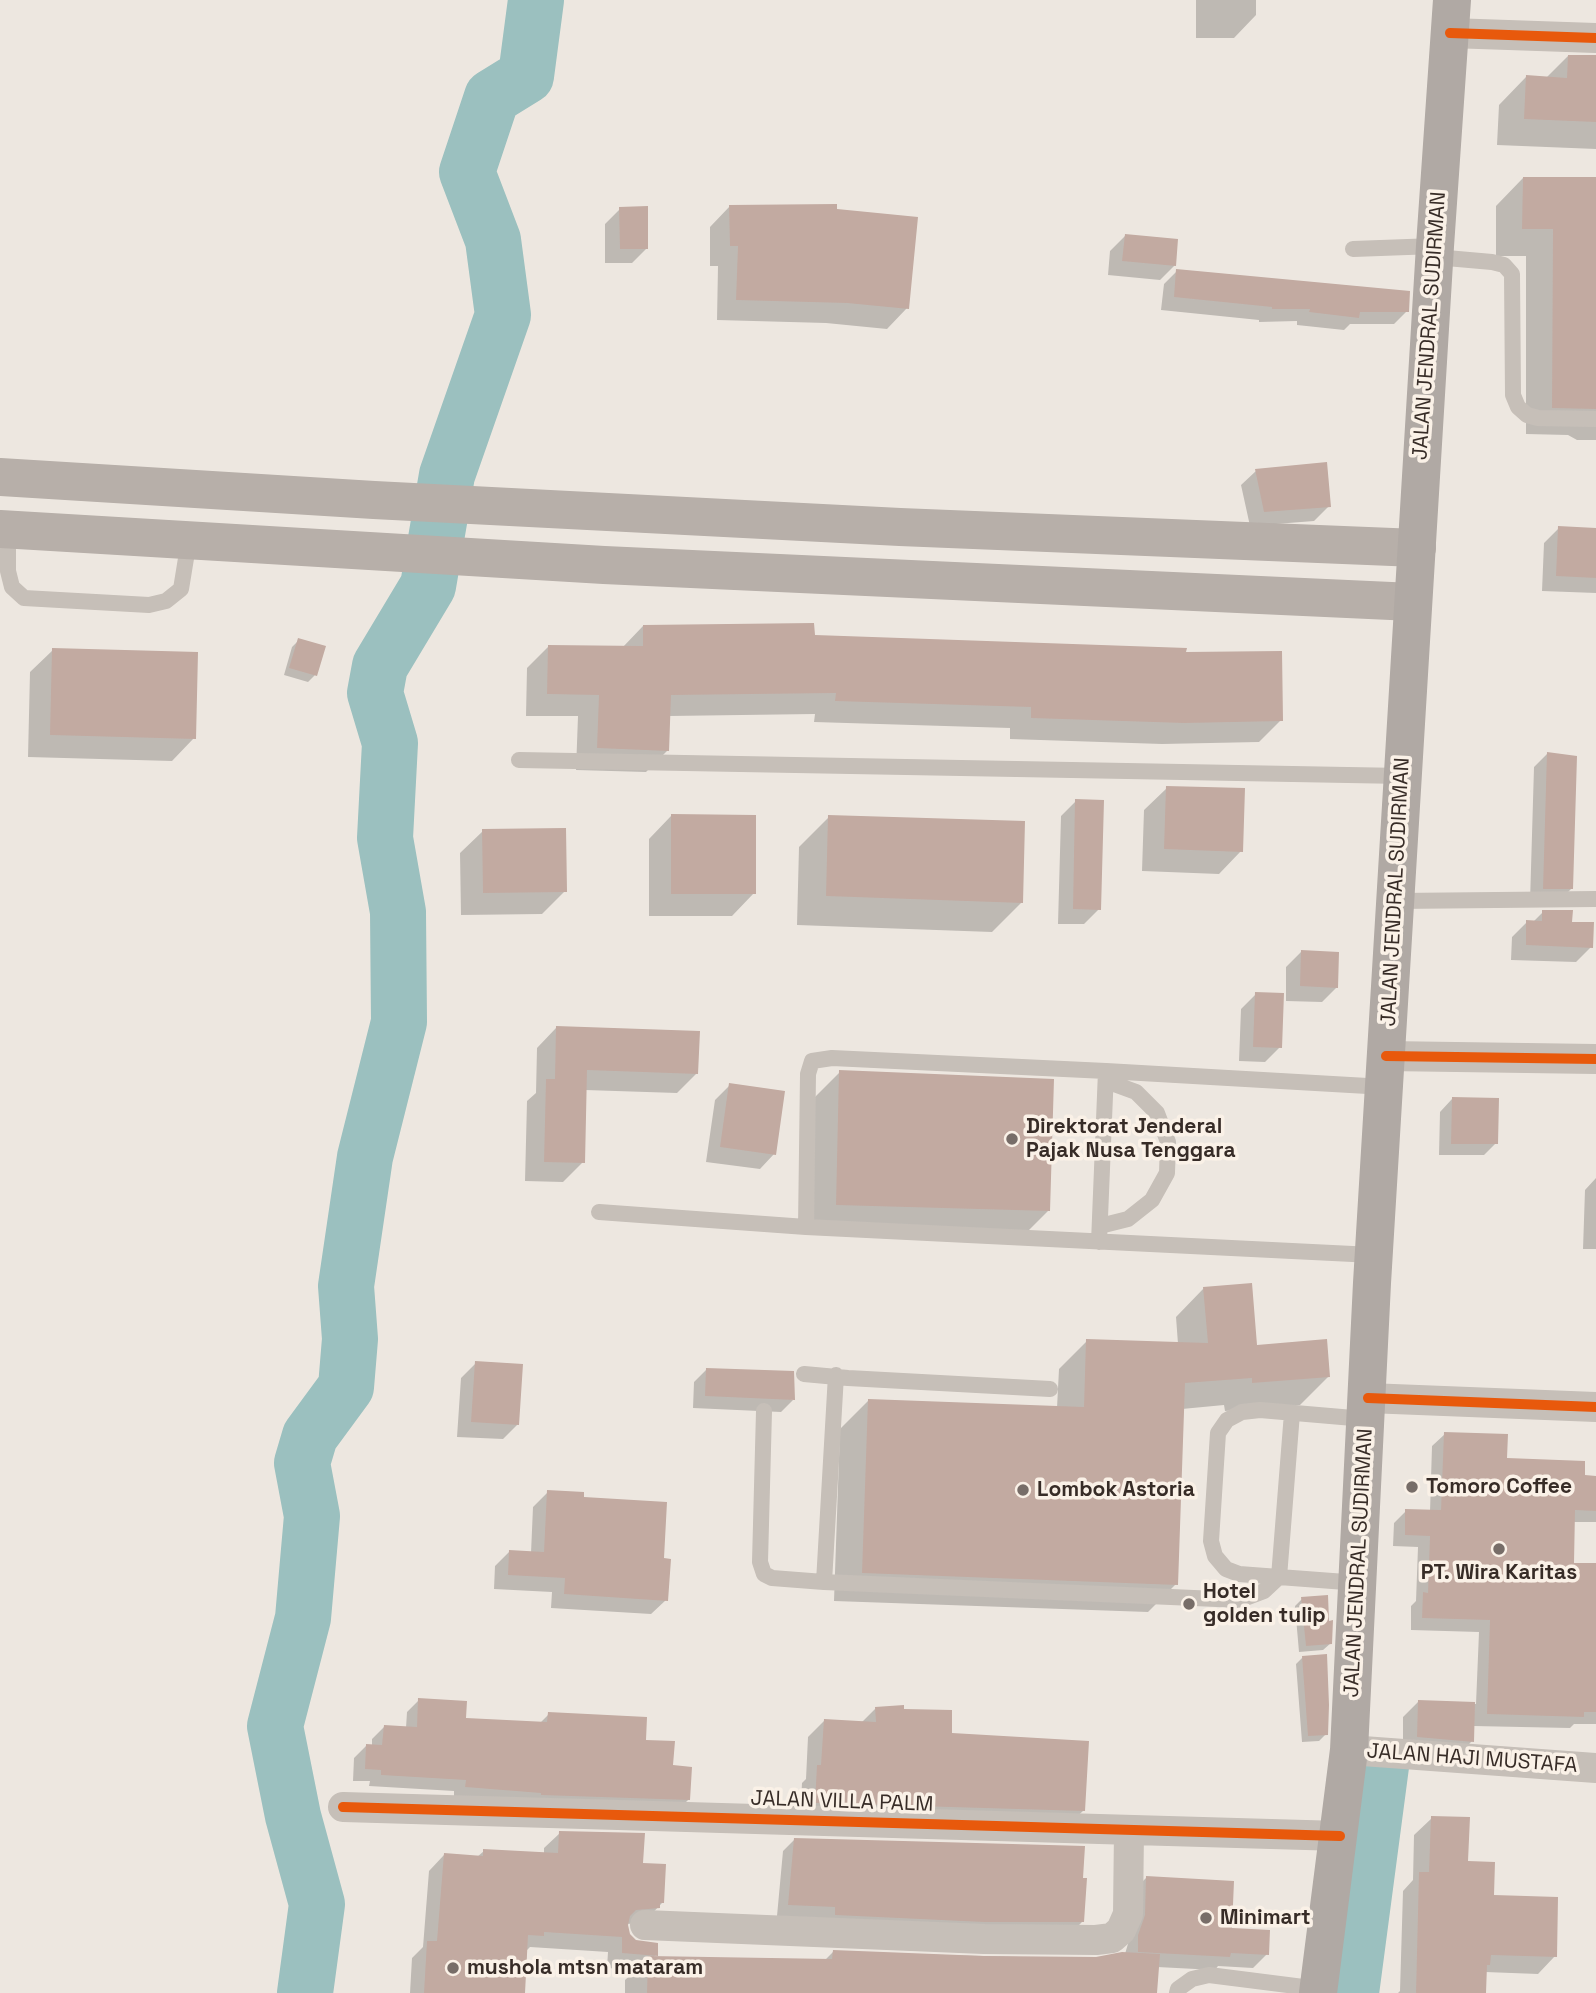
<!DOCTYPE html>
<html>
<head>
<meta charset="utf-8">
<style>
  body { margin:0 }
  canvas { display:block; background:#ede7e0 }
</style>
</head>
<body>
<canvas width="1596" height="1993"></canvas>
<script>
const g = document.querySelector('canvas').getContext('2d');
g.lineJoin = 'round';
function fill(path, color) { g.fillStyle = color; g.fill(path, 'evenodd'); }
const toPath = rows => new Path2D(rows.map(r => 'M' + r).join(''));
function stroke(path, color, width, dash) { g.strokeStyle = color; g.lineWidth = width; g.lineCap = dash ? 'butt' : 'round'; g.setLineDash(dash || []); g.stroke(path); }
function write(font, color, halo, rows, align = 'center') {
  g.font = font + ' "Space Grotesk",sans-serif'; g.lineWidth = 7; g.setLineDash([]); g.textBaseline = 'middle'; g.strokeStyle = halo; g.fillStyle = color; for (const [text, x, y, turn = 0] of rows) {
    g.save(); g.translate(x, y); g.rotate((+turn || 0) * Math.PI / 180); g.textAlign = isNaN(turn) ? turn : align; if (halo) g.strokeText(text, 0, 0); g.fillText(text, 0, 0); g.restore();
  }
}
fill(toPath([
  [1196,0,1256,0,1256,15,1234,38,1196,38],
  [1568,56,1596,57,1596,149,1497,145,1499,105,1526,77,1546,78],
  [1523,178,1596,179,1596,440,1577,440,1568,435,1526,434,1526,256,1496,256,1496,206],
  [730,206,907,308,887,329,826,323,717,320,718,266,710,266,710,227],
  [620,209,647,248,632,263,605,263,605,224],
  [1125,236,1175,265,1160,280,1108,275,1110,251],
  [1177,271,1407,311,1394,324,1350,324,1344,330,1297,325,1297,321,1259,322,1259,320,1161,310,1164,284],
  [1256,471,1329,506,1314,521,1250,526,1241,485],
  [1559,528,1596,530,1596,593,1542,591,1544,543],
  [643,626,813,637,1281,720,1259,742,1162,744,1010,739,1010,728,814,722,815,714,669,716,668,750,646,772,576,770,578,716,526,716,527,668,549,646,622,648],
  [299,640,315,675,308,682,284,675,292,647],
  [53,650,194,738,172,761,28,757,30,672],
  [1547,754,1572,888,1558,902,1530,902,1534,767],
  [1167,788,1241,851,1219,874,1142,871,1144,810],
  [1076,801,1099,909,1084,924,1058,924,1061,816],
  [671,816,754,893,732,916,649,916,649,839],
  [829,817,1022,902,992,932,797,925,799,847],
  [483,831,565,891,542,914,461,915,460,853],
  [1543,912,1571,923,1591,947,1576,962,1511,960,1512,937,1527,922,1533,922],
  [1301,952,1337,987,1322,1002,1286,1001,1286,967],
  [1256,994,1280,1047,1265,1062,1239,1061,1241,1009],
  [556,1028,697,1073,677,1093,585,1090,583,1162,563,1182,525,1181,527,1101,536,1093,537,1048],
  [840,1072,1048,1211,1018,1241,806,1234,810,1102],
  [730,1085,774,1154,760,1169,706,1162,715,1100],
  [1452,1099,1496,1143,1484,1155,1439,1155,1440,1112],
  [1596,1178,1596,1249,1583,1249,1585,1190],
  [1204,1288,1256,1346,1328,1377,1300,1405,1225,1411,1224,1405,1182,1409,1176,1584,1148,1612,834,1601,840,1429,868,1401,1057,1408,1059,1369,1087,1341,1178,1344,1176,1317],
  [476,1363,518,1424,503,1439,457,1437,461,1378],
  [706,1370,793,1400,781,1412,693,1408,694,1382],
  [1445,1434,1505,1460,1583,1477,1596,1477,1596,1522,1573,1522,1573,1564,1596,1565,1596,1724,1574,1724,1570,1728,1473,1726,1472,1741,1457,1756,1403,1752,1403,1717,1418,1702,1476,1704,1479,1632,1411,1630,1411,1606,1416,1601,1418,1547,1393,1546,1394,1523,1406,1511,1430,1512,1432,1446],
  [548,1492,582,1499,662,1560,666,1600,651,1614,551,1608,552,1592,494,1589,495,1566,510,1551,531,1553,533,1507],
  [1302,1599,1331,1643,1323,1650,1299,1652,1295,1606],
  [1303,1657,1326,1734,1319,1741,1302,1742,1296,1664],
  [419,1700,464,1719,539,1724,549,1714,644,1741,672,1767,689,1799,677,1811,454,1799,454,1791,369,1786,370,1781,353,1781,354,1758,366,1746,372,1746,372,1739,384,1727,406,1728,407,1712],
  [876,1708,902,1711,950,1734,1084,1810,1067,1826,800,1819,802,1783,806,1779,808,1737,824,1721,861,1723],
  [1432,1818,1492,1897,1555,1956,1538,1974,1485,1972,1484,1993,1398,1993,1400,1991,1403,1891,1413,1880,1414,1835],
  [560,1833,641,1864,662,1903,643,1923,626,1924,628,1935,656,1955,653,1957,824,1961,833,1952,1096,1959,1125,1954,1132,1930,1133,1891,1147,1877,1267,1954,1253,1968,1218,1966,1215,1970,1157,1967,1156,1993,625,1993,625,1980,636,1970,607,1968,608,1952,530,1947,527,1950,523,1993,410,1993,412,1958,423,1947,429,1871,444,1855,477,1857,484,1851,544,1854,544,1848],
  [795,1839,1082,1922,1070,1934,777,1916,783,1851]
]), '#0003');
stroke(toPath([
  [305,1993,317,1904,293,1816,275,1726,303,1618,312,1516,302,1463,310,1436,346,1387,350,1339,346,1286,365,1157,399,1022,398,912,385,838,390,743,375,693,380,666,428,586,447,475,503,315,493,240,467,172,492,97,526,76,536,0],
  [1351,1993,1381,1766]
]), '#9bc0bf', 56);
fill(toPath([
  [1568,55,1596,55,1596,122,1524,119,1526,75,1567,78],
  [1523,177,1596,177,1596,409,1552,408,1553,229,1522,229],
  [837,204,837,209,918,217,909,309,847,303,736,300,738,246,730,246,729,205],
  [648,206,648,249,620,249,619,207],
  [1125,234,1178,239,1176,266,1122,261],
  [1176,269,1410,291,1409,312,1360,312,1359,318,1309,312,1310,309,1272,309,1272,307,1174,297],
  [1327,462,1331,507,1264,512,1255,469],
  [1558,526,1596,528,1596,578,1556,576],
  [814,623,815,635,1187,648,1186,652,1282,651,1283,721,1184,723,1031,718,1031,707,835,701,836,693,671,695,669,751,597,748,599,695,547,694,548,645,643,646,643,625],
  [298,638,326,646,317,676,289,668],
  [52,648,198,652,196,739,50,735],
  [1547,752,1577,756,1573,889,1543,889],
  [1166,786,1245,788,1243,852,1164,849],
  [1075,799,1104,800,1101,910,1073,909],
  [671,814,756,815,756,894,671,894],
  [828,815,1025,821,1023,903,826,896],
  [566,828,567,892,483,893,482,829],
  [1542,910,1573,910,1572,922,1594,922,1593,948,1526,945,1526,920,1542,921],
  [1301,950,1339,952,1338,988,1300,986],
  [1255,992,1284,993,1282,1048,1253,1047],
  [556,1026,700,1031,698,1074,587,1070,585,1163,544,1162,546,1079,555,1079],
  [839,1070,1054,1079,1050,1211,836,1205],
  [729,1083,785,1091,776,1155,720,1147],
  [1452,1097,1499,1098,1498,1144,1451,1144],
  [1252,1283,1257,1345,1327,1339,1330,1377,1252,1383,1252,1378,1185,1383,1178,1585,862,1573,868,1399,1084,1407,1086,1339,1208,1343,1203,1287],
  [475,1361,523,1364,519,1425,471,1422],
  [706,1368,794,1371,795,1400,705,1396],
  [1444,1432,1508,1434,1507,1458,1585,1461,1585,1475,1596,1476,1596,1511,1575,1510,1574,1563,1596,1563,1596,1712,1584,1712,1584,1717,1487,1714,1490,1620,1422,1618,1423,1592,1428,1593,1430,1536,1405,1535,1405,1509,1441,1510],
  [547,1490,584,1492,584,1497,667,1502,664,1558,671,1559,668,1601,564,1594,565,1578,508,1575,509,1550,544,1552],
  [1328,1595,1329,1621,1333,1620,1332,1644,1306,1646,1301,1597],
  [1327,1654,1329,1705,1328,1735,1308,1736,1302,1656],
  [418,1698,467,1701,466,1718,547,1722,548,1712,647,1717,646,1740,675,1741,673,1765,692,1767,690,1800,541,1795,541,1793,465,1787,466,1780,381,1775,381,1770,365,1769,366,1744,382,1745,384,1725,417,1727],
  [1418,1700,1475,1702,1474,1742,1417,1737],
  [904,1705,904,1709,952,1710,952,1733,1089,1741,1085,1811,815,1803,817,1765,821,1765,824,1719,876,1722,875,1707],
  [1431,1816,1470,1817,1468,1861,1495,1862,1494,1895,1558,1897,1557,1957,1491,1955,1490,1965,1487,1965,1486,1993,1416,1993,1419,1872,1429,1872],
  [559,1831,645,1833,643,1863,666,1864,664,1903,660,1903,660,1908,636,1910,630,1916,628,1925,630,1934,636,1940,658,1943,658,1956,622,1953,622,1937,544,1932,544,1936,528,1935,525,1993,424,1993,427,1941,437,1941,444,1853,483,1856,483,1849,558,1853],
  [794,1838,1085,1846,1083,1878,1087,1878,1084,1922,984,1922,835,1915,835,1907,788,1905],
  [1146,1876,1234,1881,1232,1928,1270,1930,1269,1955,1231,1953,1230,1957,1138,1952,1138,1935,1145,1915],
  [833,1950,984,1956,1096,1957,1122,1952,1160,1954,1157,1993,647,1993,648,1956,832,1959]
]), '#c2aaa1');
stroke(toPath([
  [1353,249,1435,246],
  [1435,257,1492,262,1504,265,1512,274,1513,395,1518,407,1527,415,1538,418,1596,419],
  [8,529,8,571,12,587,24,598,149,605,166,601,181,589,189,540],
  [519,760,1403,776],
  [1396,901,1596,899],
  [1106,1071,832,1058,812,1061,808,1074,806,1227,1373,1255],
  [599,1212,806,1227],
  [1100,1226,1128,1219,1152,1200,1167,1173,1168,1142,1157,1113,1136,1092,1106,1081],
  [1099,1242,1106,1071,1385,1087],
  [804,1374,848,1378,1050,1389],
  [764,1411,760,1562,764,1574,772,1578,824,1582,1240,1600,1264,1591,1279,1577,1292,1413],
  [824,1582,836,1375],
  [1359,1583,1239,1574,1226,1569,1215,1556,1211,1541,1218,1433,1227,1420,1242,1412,1260,1410,1365,1419],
  [1177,1993,1178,1989,1192,1979,1209,1975,1319,1989]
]), '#c6bfb8', 16);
stroke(toPath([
  [1450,33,1596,38],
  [1386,1056,1596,1059],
  [1368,1398,1596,1407],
  [1349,1750,1596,1768],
  [343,1807,1340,1836],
  [645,1925,984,1939,1096,1940,1112,1938,1121,1930,1128,1914,1129,1830]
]), '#c6bfb8', 30);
stroke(toPath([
  [0,477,374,500,900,527,1417,548],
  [0,529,604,565,1413,602]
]), '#b7afa9', 38);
stroke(toPath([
  [1318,1993,1349,1750,1372,1283,1435,246,1452,0]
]), '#b0a9a4', 38);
stroke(toPath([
  [1450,33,1596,38],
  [1386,1056,1596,1059],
  [1368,1398,1596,1407],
  [343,1807,1340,1836]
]), '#e8590c', 10);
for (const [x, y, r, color] of [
  [1012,1139,7,"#776d68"],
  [1412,1487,7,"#776d68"],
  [1023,1490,7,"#776d68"],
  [1499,1549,7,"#776d68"],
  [1189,1604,7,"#776d68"],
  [1206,1918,7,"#776d68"],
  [453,1968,7,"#776d68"]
]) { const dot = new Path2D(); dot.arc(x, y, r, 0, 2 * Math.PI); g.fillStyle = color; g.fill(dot); stroke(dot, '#faf1e7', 2.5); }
write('21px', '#372c27', '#faf1e7', [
  ["JALAN JENDRAL SUDIRMAN",1430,326,-86],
  ["JALAN JENDRAL SUDIRMAN",1396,892,-87],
  ["JALAN JENDRAL SUDIRMAN",1359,1563,-87],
  ["JALAN HAJI MUSTAFA",1472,1759,4],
  ["JALAN VILLA PALM",842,1802,2]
]);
write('bold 21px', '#372c27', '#faf1e7', [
  ["Direktorat Jenderal",1026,1127],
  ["Pajak Nusa Tenggara",1026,1151],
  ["Tomoro Coffee",1426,1487],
  ["Lombok Astoria",1037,1490],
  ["PT. Wira Karitas",1499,1573,"center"],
  ["Hotel",1203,1592],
  ["golden tulip",1203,1616],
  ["Minimart",1220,1918],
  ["mushola mtsn mataram",467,1968]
], 'left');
</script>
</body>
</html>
